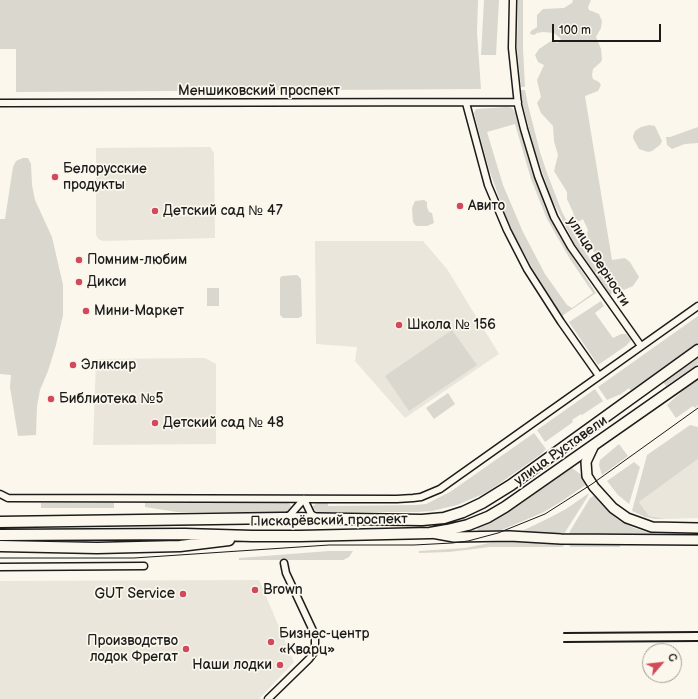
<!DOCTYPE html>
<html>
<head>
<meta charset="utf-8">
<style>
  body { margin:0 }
  #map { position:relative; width:698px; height:699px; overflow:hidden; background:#fbf7ec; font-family:"Balsamiq Sans",sans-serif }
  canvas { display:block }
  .north { position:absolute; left:642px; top:643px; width:40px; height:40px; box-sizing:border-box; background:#fbf7ec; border:1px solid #a29f99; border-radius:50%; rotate:62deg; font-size:11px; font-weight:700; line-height:16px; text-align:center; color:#1c1c1c }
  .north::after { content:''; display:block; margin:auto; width:14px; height:18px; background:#d1495b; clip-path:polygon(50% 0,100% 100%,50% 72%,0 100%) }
  .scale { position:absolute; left:552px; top:24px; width:109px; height:18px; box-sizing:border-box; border:2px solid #1c1c1c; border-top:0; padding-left:5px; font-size:12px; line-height:14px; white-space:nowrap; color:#1c1c1c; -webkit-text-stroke:3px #fbf7ec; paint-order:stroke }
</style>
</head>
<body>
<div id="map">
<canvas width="698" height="699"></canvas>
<div class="north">С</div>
<div class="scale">100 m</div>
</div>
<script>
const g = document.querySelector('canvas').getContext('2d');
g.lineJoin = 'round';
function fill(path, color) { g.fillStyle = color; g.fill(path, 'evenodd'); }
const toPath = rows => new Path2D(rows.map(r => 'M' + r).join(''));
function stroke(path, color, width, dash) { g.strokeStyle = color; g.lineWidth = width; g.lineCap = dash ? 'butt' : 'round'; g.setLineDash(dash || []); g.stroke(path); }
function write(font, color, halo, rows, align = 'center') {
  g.font = font + ' "Balsamiq Sans",sans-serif'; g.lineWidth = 3.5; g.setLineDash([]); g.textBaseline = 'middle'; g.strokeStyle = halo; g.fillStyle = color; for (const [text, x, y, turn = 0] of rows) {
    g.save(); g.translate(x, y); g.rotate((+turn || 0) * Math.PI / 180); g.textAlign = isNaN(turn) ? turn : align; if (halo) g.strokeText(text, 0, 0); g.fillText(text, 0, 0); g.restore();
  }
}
fill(toPath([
  [210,147,214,153,215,238,103,241,98,239,96,235,96,148],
  [315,241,423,241,447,269,499,354,405,418,355,361,357,347,316,344],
  [205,358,216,364,216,444,93,445,96,359],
  [698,459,698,518,666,519,649,516,639,502],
  [259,580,294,662,259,699,0,699,0,581]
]), '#eae6dc');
fill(toPath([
  [0,0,478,0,477,32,481,89,16,92,16,49,0,49],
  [484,0,499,0,496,55,481,55],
  [518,0,523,0,523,48,525,87,521,87,517,48],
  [573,0,591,0,588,7,589,10,599,14,602,21,601,28,596,37,601,49,602,59,601,62,593,69,592,75,593,79,599,82,601,85,598,91,585,96,612,260,625,258,630,262,639,277,633,286,624,290,618,287,598,260,588,241,587,233,588,230,583,219,580,221,576,221,574,218,573,212,567,199,567,192,554,171,558,155,554,141,553,126,541,113,537,103,541,97,537,80,544,65,538,62,535,55,539,49,551,41,557,43,561,41,560,38,554,33,543,32,537,33,534,35,530,34,531,31,537,27,537,15,543,9,564,8,572,3],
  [521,90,525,90,528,105,540,152,547,173,562,212,579,243,613,292,610,295,575,245,551,197,536,154,523,106],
  [507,107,512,108,516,113,531,169,546,210,559,236,596,293,562,316,531,266,515,236,507,220,489,169,480,136,474,113,476,109],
  [515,124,531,179,547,219,570,259,593,293,572,308,567,305,545,274,523,232,503,185,487,132],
  [649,125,655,126,662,141,660,145,652,151,648,152,639,149,633,138,633,136,635,131,641,127],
  [698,127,698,143,685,144,672,149,667,145,666,137,670,137],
  [23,158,28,158,31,164,32,185,35,200,52,237,63,285,63,315,56,345,48,371,40,390,37,406,36,435,18,436,10,387,11,375,0,374,0,219,5,219,13,167,16,161],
  [424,200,427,202,427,207,429,212,432,213,434,223,427,226,417,226,415,225,413,222,412,208,415,201],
  [297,275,301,279,302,316,299,318,283,318,280,315,280,278,282,276],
  [207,288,219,288,219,306,207,306],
  [601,301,604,306,595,313,613,338,621,334,626,334,631,340,627,345,598,365,569,322],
  [698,316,698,343,631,391,629,388,621,394,607,400,598,387],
  [452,330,477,365,409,411,385,376],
  [698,358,698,364,666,386,663,382],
  [698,379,698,405,695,408,693,406,676,418,667,405,688,386],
  [595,389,603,401,582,415,581,414,572,420,573,422,545,442,537,430],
  [448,393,455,404,434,419,426,408],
  [690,425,698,427,698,459,639,502,649,516,666,519,655,519,645,517,632,511,647,455],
  [534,433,546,449,540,455,496,486,483,494,457,505,432,511,417,512,317,512,313,508,313,506,317,503,328,503,328,506,416,505,426,504,450,492],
  [619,444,628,456,602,475,599,465,600,460],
  [634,462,640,467,629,504,618,495,607,481],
  [572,468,583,476,587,484,562,501,544,512,497,532,478,531,477,528,479,527,492,521,509,512],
  [589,493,588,496,564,534,518,533,547,519,566,509],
  [595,495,609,512,617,519,634,528,647,532,658,534,658,536,569,535,570,531,590,498],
  [41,503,114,503,114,508,41,508],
  [145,503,288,503,290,504,291,507,287,512,177,512,145,507],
  [499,541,564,543,564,545,563,547,490,547,449,552,419,553,419,551,465,548],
  [569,543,620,545,620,547,570,547],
  [329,551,353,551,349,557,343,560,239,560,239,558]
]), '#dad7ce');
const minor = toPath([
  [513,0,512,48,518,105,524,129,538,176,554,217,571,247,641,346],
  [0,103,518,102],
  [466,103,488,185,507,230,527,269,561,322,599,376],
  [0,494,8,498,397,499,413,498,421,497,440,489,698,306],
  [304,499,311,514,317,518],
  [285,517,290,515,304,499],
  [0,567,144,566],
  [268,699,309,659,315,651,315,635,286,573,284,563]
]);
const secondary = toPath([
  [594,445,586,462,587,476,594,487,613,508,627,518,652,527,698,528],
  [432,533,454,537,510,536,561,539,698,540]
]);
const primary = toPath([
  [0,522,283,518,422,520,444,518,463,512,482,503,511,485,698,350],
  [0,535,185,534,252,536,300,536,430,533,447,530,468,525,488,517,505,507,698,372],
  [0,546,97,548,180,546,229,540]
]);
stroke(minor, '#1c1c1c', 9);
stroke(secondary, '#1c1c1c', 12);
stroke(primary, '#1c1c1c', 13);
stroke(minor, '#fbf7ec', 6);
stroke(secondary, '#fbf7ec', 9);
stroke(primary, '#fbf7ec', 10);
stroke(toPath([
  [0,558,134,558,329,545,414,545,452,543,468,541,498,533,545,514,592,484,698,408]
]), '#1c1c1c', 1);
stroke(toPath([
  [564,633,698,632],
  [564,642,698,641]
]), '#1c1c1c', 2);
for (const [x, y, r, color] of [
  [55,177,4,"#d1495b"],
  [460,206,4,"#d1495b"],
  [155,211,4,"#d1495b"],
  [79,260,4,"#d1495b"],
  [79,282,4,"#d1495b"],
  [86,311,4,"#d1495b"],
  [399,325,4,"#d1495b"],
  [73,365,4,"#d1495b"],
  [51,399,4,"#d1495b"],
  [155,423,4,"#d1495b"],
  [255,590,4,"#d1495b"],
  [183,594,4,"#d1495b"],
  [271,642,4,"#d1495b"],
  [186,649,4,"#d1495b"],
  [280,665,4,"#d1495b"]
]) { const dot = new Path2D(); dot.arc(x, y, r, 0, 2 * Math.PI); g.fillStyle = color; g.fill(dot); stroke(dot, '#fbf7ec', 1.5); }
write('14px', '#1c1c1c', '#fbf7ec', [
  ["Меншиковский проспект",259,91],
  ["улица Верности",598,262,57],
  ["улица Руставели",561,451,-35],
  ["Пискарёвский проспект",329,521,-1]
]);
write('14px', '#1c1c1c', '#fbf7ec', [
  ["Белорусские",63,169],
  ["продукты",63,185],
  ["Авито",468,206],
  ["Детский сад № 47",163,211],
  ["Помним-любим",87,260],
  ["Дикси",87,282],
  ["Мини-Маркет",94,311],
  ["Школа № 156",407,325],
  ["Эликсир",81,365],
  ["Библиотека №5",59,399],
  ["Детский сад № 48",163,423],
  ["Brown",263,590],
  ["GUT Service",175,594,"right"],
  ["Бизнес-центр",279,634],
  ["«Кварц»",279,650],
  ["Производство",178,641,"right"],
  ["лодок Фрегат",178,657,"right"],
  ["Наши лодки",272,665,"right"]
], 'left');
</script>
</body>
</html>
